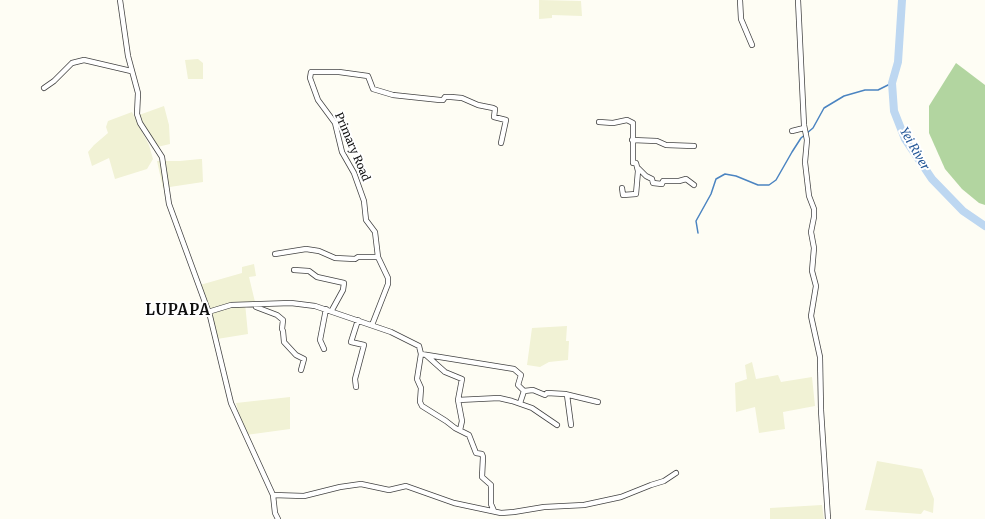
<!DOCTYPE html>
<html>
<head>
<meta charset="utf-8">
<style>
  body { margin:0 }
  canvas { display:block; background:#fefdf4 }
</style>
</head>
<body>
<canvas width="985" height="519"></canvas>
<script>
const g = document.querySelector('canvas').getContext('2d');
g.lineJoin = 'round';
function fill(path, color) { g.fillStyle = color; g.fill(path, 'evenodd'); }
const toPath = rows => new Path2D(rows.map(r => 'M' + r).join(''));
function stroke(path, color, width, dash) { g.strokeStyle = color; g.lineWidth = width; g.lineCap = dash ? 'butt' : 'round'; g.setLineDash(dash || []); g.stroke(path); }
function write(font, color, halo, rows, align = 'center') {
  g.font = font + ' Merriweather,serif'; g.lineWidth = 4; g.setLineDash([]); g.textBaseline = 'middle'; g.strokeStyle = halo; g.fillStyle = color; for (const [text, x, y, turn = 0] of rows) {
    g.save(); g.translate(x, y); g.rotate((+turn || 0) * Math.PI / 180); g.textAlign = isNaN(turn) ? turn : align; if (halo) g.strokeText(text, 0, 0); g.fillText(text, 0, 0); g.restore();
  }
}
fill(toPath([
  [539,0,581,1,582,16,552,15,552,18,539,19],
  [198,59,203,63,203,79,188,79,185,60],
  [164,106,169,125,170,144,153,148,139,115],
  [132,112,149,145,153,159,147,169,115,179,109,158,92,166,88,152,94,145,108,133,106,127,108,121],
  [200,159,202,159,203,182,163,188,157,161,180,161],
  [254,264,256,276,249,277,255,302,245,303,248,334,217,339,200,285,242,273,242,267],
  [567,326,566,341,569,341,568,360,549,362,540,367,527,365,532,328],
  [752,362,756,379,778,375,781,382,812,377,815,406,783,412,785,429,759,433,755,407,736,412,735,383,747,379,745,365],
  [290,397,290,429,246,435,239,415,236,403],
  [877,461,922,469,934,499,933,513,924,510,921,514,865,510],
  [822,505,824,519,770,519,770,508]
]), '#f1f2d5');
fill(toPath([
  [956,63,985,85,985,205,979,203,962,189,945,169,929,133,929,106]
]), '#b2d5a0');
stroke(toPath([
  [698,233,696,221,711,194,716,179,725,174,736,176,758,185,769,185,776,180,792,152,801,138,813,128,824,108,844,96,865,90,878,90,892,83]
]), '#4b84c1', 1.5);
stroke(toPath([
  [902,0,898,62,892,83,894,111,905,139,932,179,963,211,985,226]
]), '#bdd7f1', 8);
const street = toPath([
  [120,0,128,56,138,93,137,114,140,123,162,157,169,204,210,316,231,403,273,495,275,513,278,519],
  [740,0,741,19,752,45],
  [798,0,804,125,807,140,805,162,809,196,814,209,814,217,811,232,814,248,812,271,816,286,811,316,820,357,821,410,828,519],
  [44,88,54,81,72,63,84,60,131,71],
  [599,122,613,123,627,120,633,123,633,163,636,163,638,171,636,194,623,195,622,188],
  [792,131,804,128],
  [632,140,657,141,666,145,694,146],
  [638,168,646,176,652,179,653,183,662,184,663,181,679,181,686,179,694,185],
  [275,254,306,249,319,251,335,258,355,259,358,257,378,257,388,278,388,284,372,325],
  [378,257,375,232,366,220,364,201,354,173,342,152,335,123,318,100,310,78,311,72,339,72,368,76,373,89,393,95,440,100,443,100,445,97,451,97,462,98,478,105,493,108,495,109,494,117,506,120,501,143],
  [294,270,309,271,317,277,344,283,343,290,332,310],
  [256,307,277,315,283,320,282,329,283,331,284,342,296,355,304,359,301,370],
  [208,312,231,305,291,303,315,306,391,332,419,346,421,354,417,379,421,388,420,402,422,406,446,421,455,428,469,435,476,453,482,454,483,457,482,477,491,485,491,504,494,511],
  [324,349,320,340,326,309],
  [421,354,514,369,521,375,518,385,524,391,520,403],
  [426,355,445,372,462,379,458,400,462,421,460,430],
  [356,387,355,379,364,345,351,342,358,320],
  [524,391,533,390,545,395,547,393,565,394,598,402],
  [567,395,571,425],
  [458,400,499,398,512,401,532,408,557,425],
  [273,495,304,496,340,487,361,484,389,490,406,486,454,503,501,513,514,512,544,507,584,505,621,497,651,485,664,481,676,473]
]);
stroke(street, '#434343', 6);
stroke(street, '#fff', 4.5);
write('11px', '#101010', '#fff', [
  ["Primary Road",352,147,67]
]);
write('italic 12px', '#245797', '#fff', [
  ["Yei River",914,149,60]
]);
g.letterSpacing = '1px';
write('bold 15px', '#101010', '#fff', [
  ["LUPAPA",178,311]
]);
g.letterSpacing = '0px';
</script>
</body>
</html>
